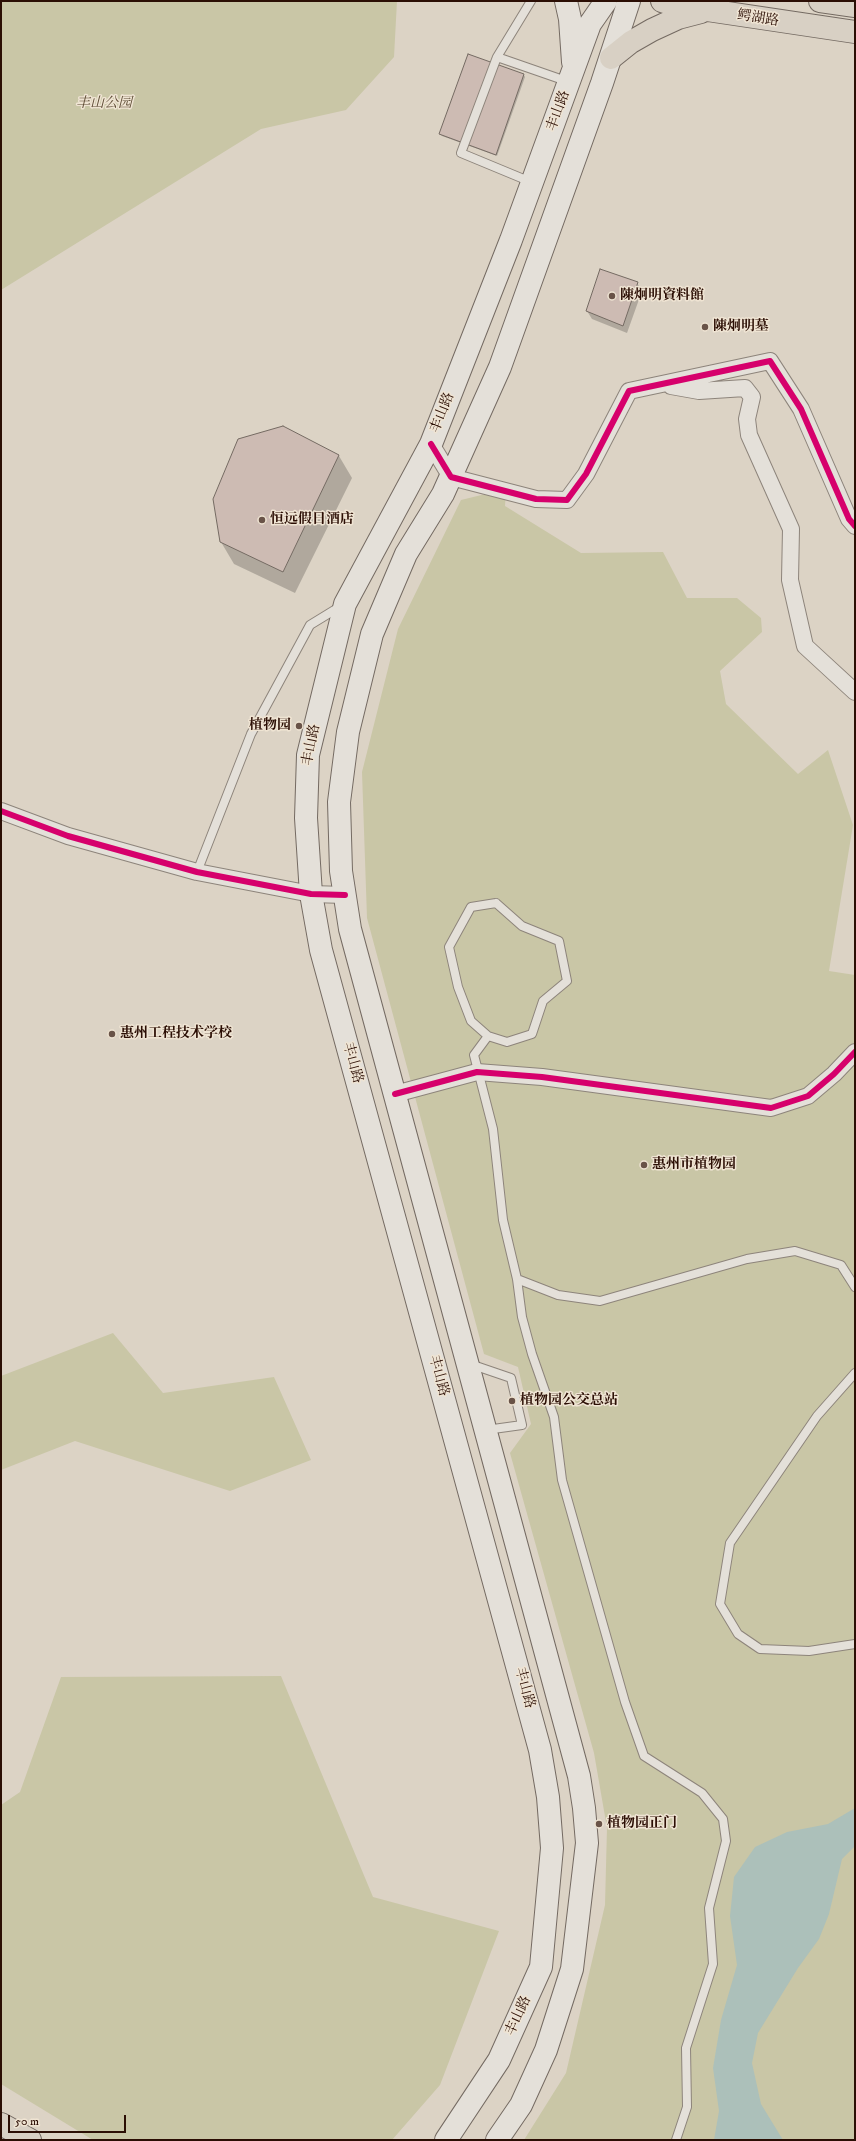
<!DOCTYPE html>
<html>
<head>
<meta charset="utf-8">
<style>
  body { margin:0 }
  #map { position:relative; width:856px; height:2141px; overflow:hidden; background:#dcd3c5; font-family:"IM FELL DW Pica",serif }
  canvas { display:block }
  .frame { position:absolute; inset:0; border:2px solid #2b0e04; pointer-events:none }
  .scale { position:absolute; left:8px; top:2115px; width:118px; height:18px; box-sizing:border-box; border:2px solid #2b0e04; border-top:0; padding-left:5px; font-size:12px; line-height:14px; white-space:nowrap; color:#2b0e04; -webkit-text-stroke:3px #efe4d3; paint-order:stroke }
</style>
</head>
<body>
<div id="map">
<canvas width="856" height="2141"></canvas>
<div class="frame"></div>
<div class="scale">50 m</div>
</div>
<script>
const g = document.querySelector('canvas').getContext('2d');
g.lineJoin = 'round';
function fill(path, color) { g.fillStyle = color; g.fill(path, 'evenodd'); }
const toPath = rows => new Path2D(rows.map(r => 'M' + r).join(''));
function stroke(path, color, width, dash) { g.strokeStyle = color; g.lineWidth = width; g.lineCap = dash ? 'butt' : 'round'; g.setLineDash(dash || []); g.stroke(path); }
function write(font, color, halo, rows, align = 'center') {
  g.font = font + ' "IM FELL DW Pica","Noto Serif SC",serif'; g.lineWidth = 3; g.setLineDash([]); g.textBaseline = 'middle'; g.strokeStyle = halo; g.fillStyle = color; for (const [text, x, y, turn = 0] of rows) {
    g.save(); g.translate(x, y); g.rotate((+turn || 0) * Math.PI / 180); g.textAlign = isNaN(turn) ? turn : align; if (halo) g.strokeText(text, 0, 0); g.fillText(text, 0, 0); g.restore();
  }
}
fill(toPath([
  [1,1,397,1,394,57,346,110,261,129,1,290],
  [506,489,505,506,581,553,663,552,687,598,737,598,761,618,762,632,720,671,726,704,798,774,828,750,853,825,829,971,855,975,855,2140,524,2140,566,2073,605,1905,607,1828,594,1753,510,1453,531,1424,518,1367,484,1354,367,918,362,772,398,629,461,500],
  [113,1333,163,1393,274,1377,311,1460,230,1491,75,1441,1,1470,1,1376],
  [281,1676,373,1897,499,1931,440,2085,392,2140,93,2140,1,2084,1,1805,20,1792,61,1677]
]), '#c9c6a6');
fill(toPath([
  [855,1808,855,1846,842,1859,829,1914,819,1939,798,1968,758,2033,752,2063,761,2104,783,2140,714,2140,719,2111,713,2068,721,2020,737,1965,730,1916,734,1877,755,1847,787,1832,828,1824]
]), '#acc0ba');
fill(toPath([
  [468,55,524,75,525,77,497,156,442,136,440,134],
  [637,283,642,291,627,333,592,319,587,311],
  [283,427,339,456,352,478,295,593,234,564,221,542]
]), '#0003');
const building = toPath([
  [468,54,524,74,496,155,439,134,468,54],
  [600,269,638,282,623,326,586,311,600,269],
  [283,426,339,455,283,572,220,542,213,499,238,439,283,426]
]);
fill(building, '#cdbbb3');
stroke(building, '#746a62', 1);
const lane = toPath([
  [497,57,531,1],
  [531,182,461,153,497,57,569,82],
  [197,872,251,734,310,625,341,606],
  [496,903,522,926,559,941,567,981,543,1001,532,1034,507,1042,488,1036,471,1021,458,987,449,947,471,907,496,903],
  [488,1036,474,1055,493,1129,503,1220,517,1279,522,1317,532,1354,554,1417,562,1480,625,1702,644,1756,702,1793,723,1819,726,1841,709,1908,713,1964,686,2048,687,2107,676,2140],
  [517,1279,558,1295,600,1301,747,1259,795,1251,841,1265,855,1287],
  [470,1364,511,1378,522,1425,486,1430],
  [855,1373,817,1416,730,1543,720,1604,738,1634,760,1649,809,1651,855,1644]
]);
const street = toPath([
  [671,386,699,391,745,388,752,397,747,419,749,435,791,529,790,580,805,646,855,692],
  [431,444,451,477,536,499,567,500,586,474,629,391,770,361,801,409,849,519,855,526],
  [1,811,68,836,197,872,311,894,345,895],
  [395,1094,477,1072,542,1077,771,1108,808,1096,834,1074,855,1052]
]);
const secondary = toPath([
  [566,1,570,19,573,62],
  [446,2140,499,2060,541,1967,552,1848,548,1797,540,1750,321,950,311,894,306,818,308,755,345,604,431,444,511,240,590,24,606,1],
  [497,2140,521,2105,546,2050,572,1969,587,1843,584,1808,579,1776,350,929,341,871,339,802,348,732,372,634,406,554,443,494,500,367,602,83,629,1]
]);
const primary = toPath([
  [662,1,674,5,855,32],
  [820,1,855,6],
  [611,58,631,42,652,30,678,18,701,12],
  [1,2124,30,2140]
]);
stroke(lane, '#8d847b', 10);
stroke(street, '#8d847b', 18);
stroke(secondary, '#746a62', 24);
stroke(primary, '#746a62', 24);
stroke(lane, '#e4e0d9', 8);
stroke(street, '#e4e0d9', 16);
stroke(secondary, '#e4e0d9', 22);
stroke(primary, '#d8d0c4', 22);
stroke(toPath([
  [431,444,451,477,536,499,567,500,586,474,629,391,770,361,801,409,849,519,855,526],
  [1,811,68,836,197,872,311,894,345,895],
  [395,1094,477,1072,542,1077,771,1108,808,1096,834,1074,855,1052]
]), '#d6006c', 6);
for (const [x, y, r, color] of [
  [612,296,4,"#695348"],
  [705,327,4,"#695348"],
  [262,520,4,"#695348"],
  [299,726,4,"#695348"],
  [112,1034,4,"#695348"],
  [644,1165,4,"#695348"],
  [512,1401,4,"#695348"],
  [599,1824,4,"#695348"]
]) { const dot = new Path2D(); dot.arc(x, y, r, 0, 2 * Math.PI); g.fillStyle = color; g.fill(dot); stroke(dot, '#efe4d3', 1.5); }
write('14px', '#2b0e04', '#efe4d3', [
  ["鳄湖路",758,19,9],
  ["丰山路",559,111,-70],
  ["丰山路",443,413,-68],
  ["丰山路",312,745,-79],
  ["丰山路",352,1063,75],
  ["丰山路",438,1376,75],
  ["丰山路",524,1688,75],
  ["丰山路",519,2016,-65]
]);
write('italic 14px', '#5d4b34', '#efe4d3', [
  ["丰山公园",104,104]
]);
write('bold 14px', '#2b0e04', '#efe4d3', [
  ["陳炯明資料館",620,296],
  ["陳炯明墓",713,327],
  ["恒远假日酒店",270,520],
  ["植物园",291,726,"right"],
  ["惠州工程技术学校",120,1034],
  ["惠州市植物园",652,1165],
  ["植物园公交总站",520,1401],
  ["植物园正门",607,1824]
], 'left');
</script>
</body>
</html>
